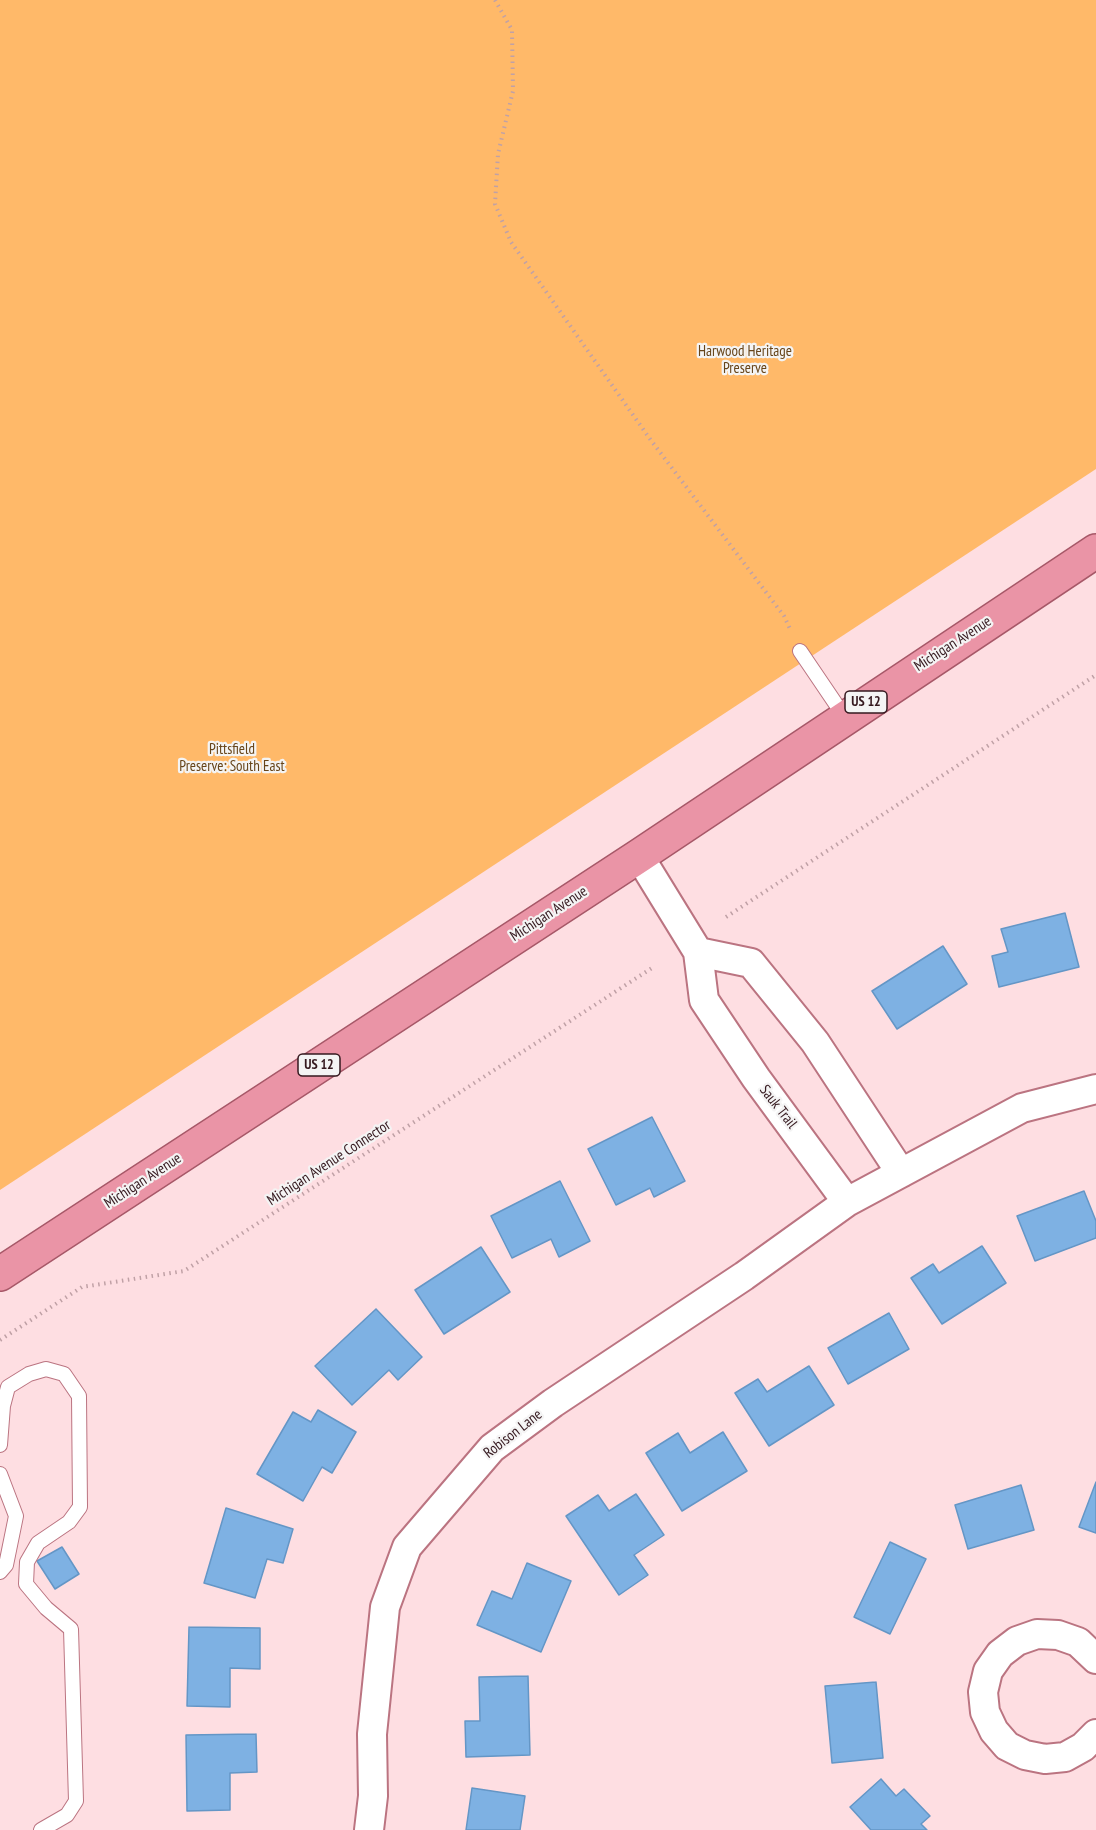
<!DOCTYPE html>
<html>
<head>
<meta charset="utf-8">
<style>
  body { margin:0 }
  canvas { display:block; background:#fedee2 }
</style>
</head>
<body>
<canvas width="1096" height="1830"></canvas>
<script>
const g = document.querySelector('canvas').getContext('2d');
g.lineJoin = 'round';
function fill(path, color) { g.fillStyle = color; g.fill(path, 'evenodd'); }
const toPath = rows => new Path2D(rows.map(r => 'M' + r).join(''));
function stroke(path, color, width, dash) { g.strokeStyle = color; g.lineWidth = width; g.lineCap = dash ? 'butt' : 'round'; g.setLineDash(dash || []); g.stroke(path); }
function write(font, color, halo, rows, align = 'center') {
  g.font = font + ' "PT Sans Narrow",sans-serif'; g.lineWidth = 4.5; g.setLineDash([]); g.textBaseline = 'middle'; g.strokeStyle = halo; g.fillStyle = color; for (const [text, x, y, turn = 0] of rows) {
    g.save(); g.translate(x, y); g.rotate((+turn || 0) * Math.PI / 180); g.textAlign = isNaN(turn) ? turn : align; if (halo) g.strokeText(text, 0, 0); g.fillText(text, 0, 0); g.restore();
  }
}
fill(toPath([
  [0,0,1096,0,1096,469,0,1190]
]), '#ffb969');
const building = toPath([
  [1065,913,1079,967,999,987,992,956,1008,952,1001,929,1065,913],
  [943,946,967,984,897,1029,872,991,943,946],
  [652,1117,685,1181,654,1197,650,1188,616,1205,588,1149,652,1117],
  [560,1181,590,1241,559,1257,551,1239,512,1258,491,1216,560,1181],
  [1084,1191,1096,1221,1096,1238,1035,1261,1017,1216,1084,1191],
  [982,1246,1006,1283,942,1324,911,1278,933,1264,939,1273,982,1246],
  [481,1247,510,1292,444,1334,415,1290,481,1247],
  [376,1309,422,1357,398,1380,389,1370,352,1405,315,1366,376,1309],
  [889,1313,909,1349,848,1384,828,1348,889,1313],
  [809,1366,834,1405,769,1446,735,1393,758,1379,767,1392,809,1366],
  [318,1410,356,1432,332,1473,322,1467,303,1501,257,1474,293,1412,311,1422,318,1410],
  [723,1432,747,1471,682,1511,646,1453,678,1433,690,1453,723,1432],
  [1096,1482,1096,1533,1079,1527,1096,1482],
  [1021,1485,1034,1530,968,1549,955,1505,1021,1485],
  [636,1494,664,1535,634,1555,648,1575,619,1595,566,1516,598,1495,609,1511,636,1494],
  [226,1508,293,1529,283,1563,267,1559,255,1598,204,1583,226,1508],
  [890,1542,926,1559,890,1634,854,1617,890,1542],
  [62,1547,79,1574,55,1589,37,1561,62,1547],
  [527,1563,571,1581,541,1652,477,1625,492,1591,512,1599,527,1563],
  [189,1627,260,1628,260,1669,230,1668,230,1707,187,1706,189,1627],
  [528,1676,530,1755,466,1757,465,1721,480,1721,479,1677,528,1676],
  [876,1682,883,1758,832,1763,825,1686,876,1682],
  [256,1734,257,1772,230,1773,230,1810,187,1811,186,1735,256,1734],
  [881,1779,896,1796,904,1789,930,1816,921,1824,927,1830,871,1830,850,1807,881,1779],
  [472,1788,525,1796,520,1830,466,1830,472,1788]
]);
fill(building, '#7eb1e3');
stroke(building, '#6496c6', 1.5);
const service = toPath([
  [800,651,844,716],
  [0,1445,3,1406,8,1387,29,1374,46,1369,64,1374,79,1396,80,1507,69,1522,38,1543,27,1562,26,1584,46,1608,71,1629,76,1801,67,1815,41,1830],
  [0,1474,16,1516,6,1565,0,1572]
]);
const minor = toPath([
  [639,856,698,952,704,1000,756,1078,847,1202],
  [698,952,751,963,815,1042,901,1173],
  [1096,1659,1078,1642,1058,1635,1037,1634,1017,1641,1000,1654,988,1671,983,1692,985,1712,994,1731,1007,1746,1025,1755,1045,1759,1065,1757,1083,1747,1096,1734],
  [369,1830,373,1796,372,1734,385,1607,407,1547,492,1448,553,1403,744,1276,847,1202,1022,1108,1096,1089]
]);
const trunk = toPath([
  [0,1274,639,856,1096,551]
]);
stroke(service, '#bb7481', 16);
stroke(minor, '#bb7481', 32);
stroke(trunk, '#a75868', 36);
stroke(toPath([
  [495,0,512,30,513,91,498,154,495,204,511,242,650,439,784,616,791,631],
  [726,917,1096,675],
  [0,1340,82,1287,184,1271,655,966]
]), '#c0a1a6', 4, [1.5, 4.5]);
stroke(service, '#fff', 14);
stroke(minor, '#fff', 28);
stroke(trunk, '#ea94a6', 33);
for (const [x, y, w] of [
  [866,702,42],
  [319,1065,42]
]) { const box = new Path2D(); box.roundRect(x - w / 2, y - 11, w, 22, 4.5); g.fillStyle = '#f4f4f4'; g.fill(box); stroke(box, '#35191f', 1.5); }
write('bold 14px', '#35191f', null, [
  ["US 12",866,702],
  ["US 12",319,1065]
]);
write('15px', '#67451a', '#f4f4f4', [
  ["Harwood Heritage",745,352],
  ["Preserve",745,369],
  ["Pittsfield",232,750],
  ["Preserve: South East",232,767]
]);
write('15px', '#35191f', '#f4f4f4', [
  ["Michigan Avenue",953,644,-33],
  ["Michigan Avenue",549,914,-33],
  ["Sauk Trail",778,1107,52],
  ["Michigan Avenue Connector",329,1163,-33],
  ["Michigan Avenue",143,1181,-33],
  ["Robison Lane",513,1434,-38]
]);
</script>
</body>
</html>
